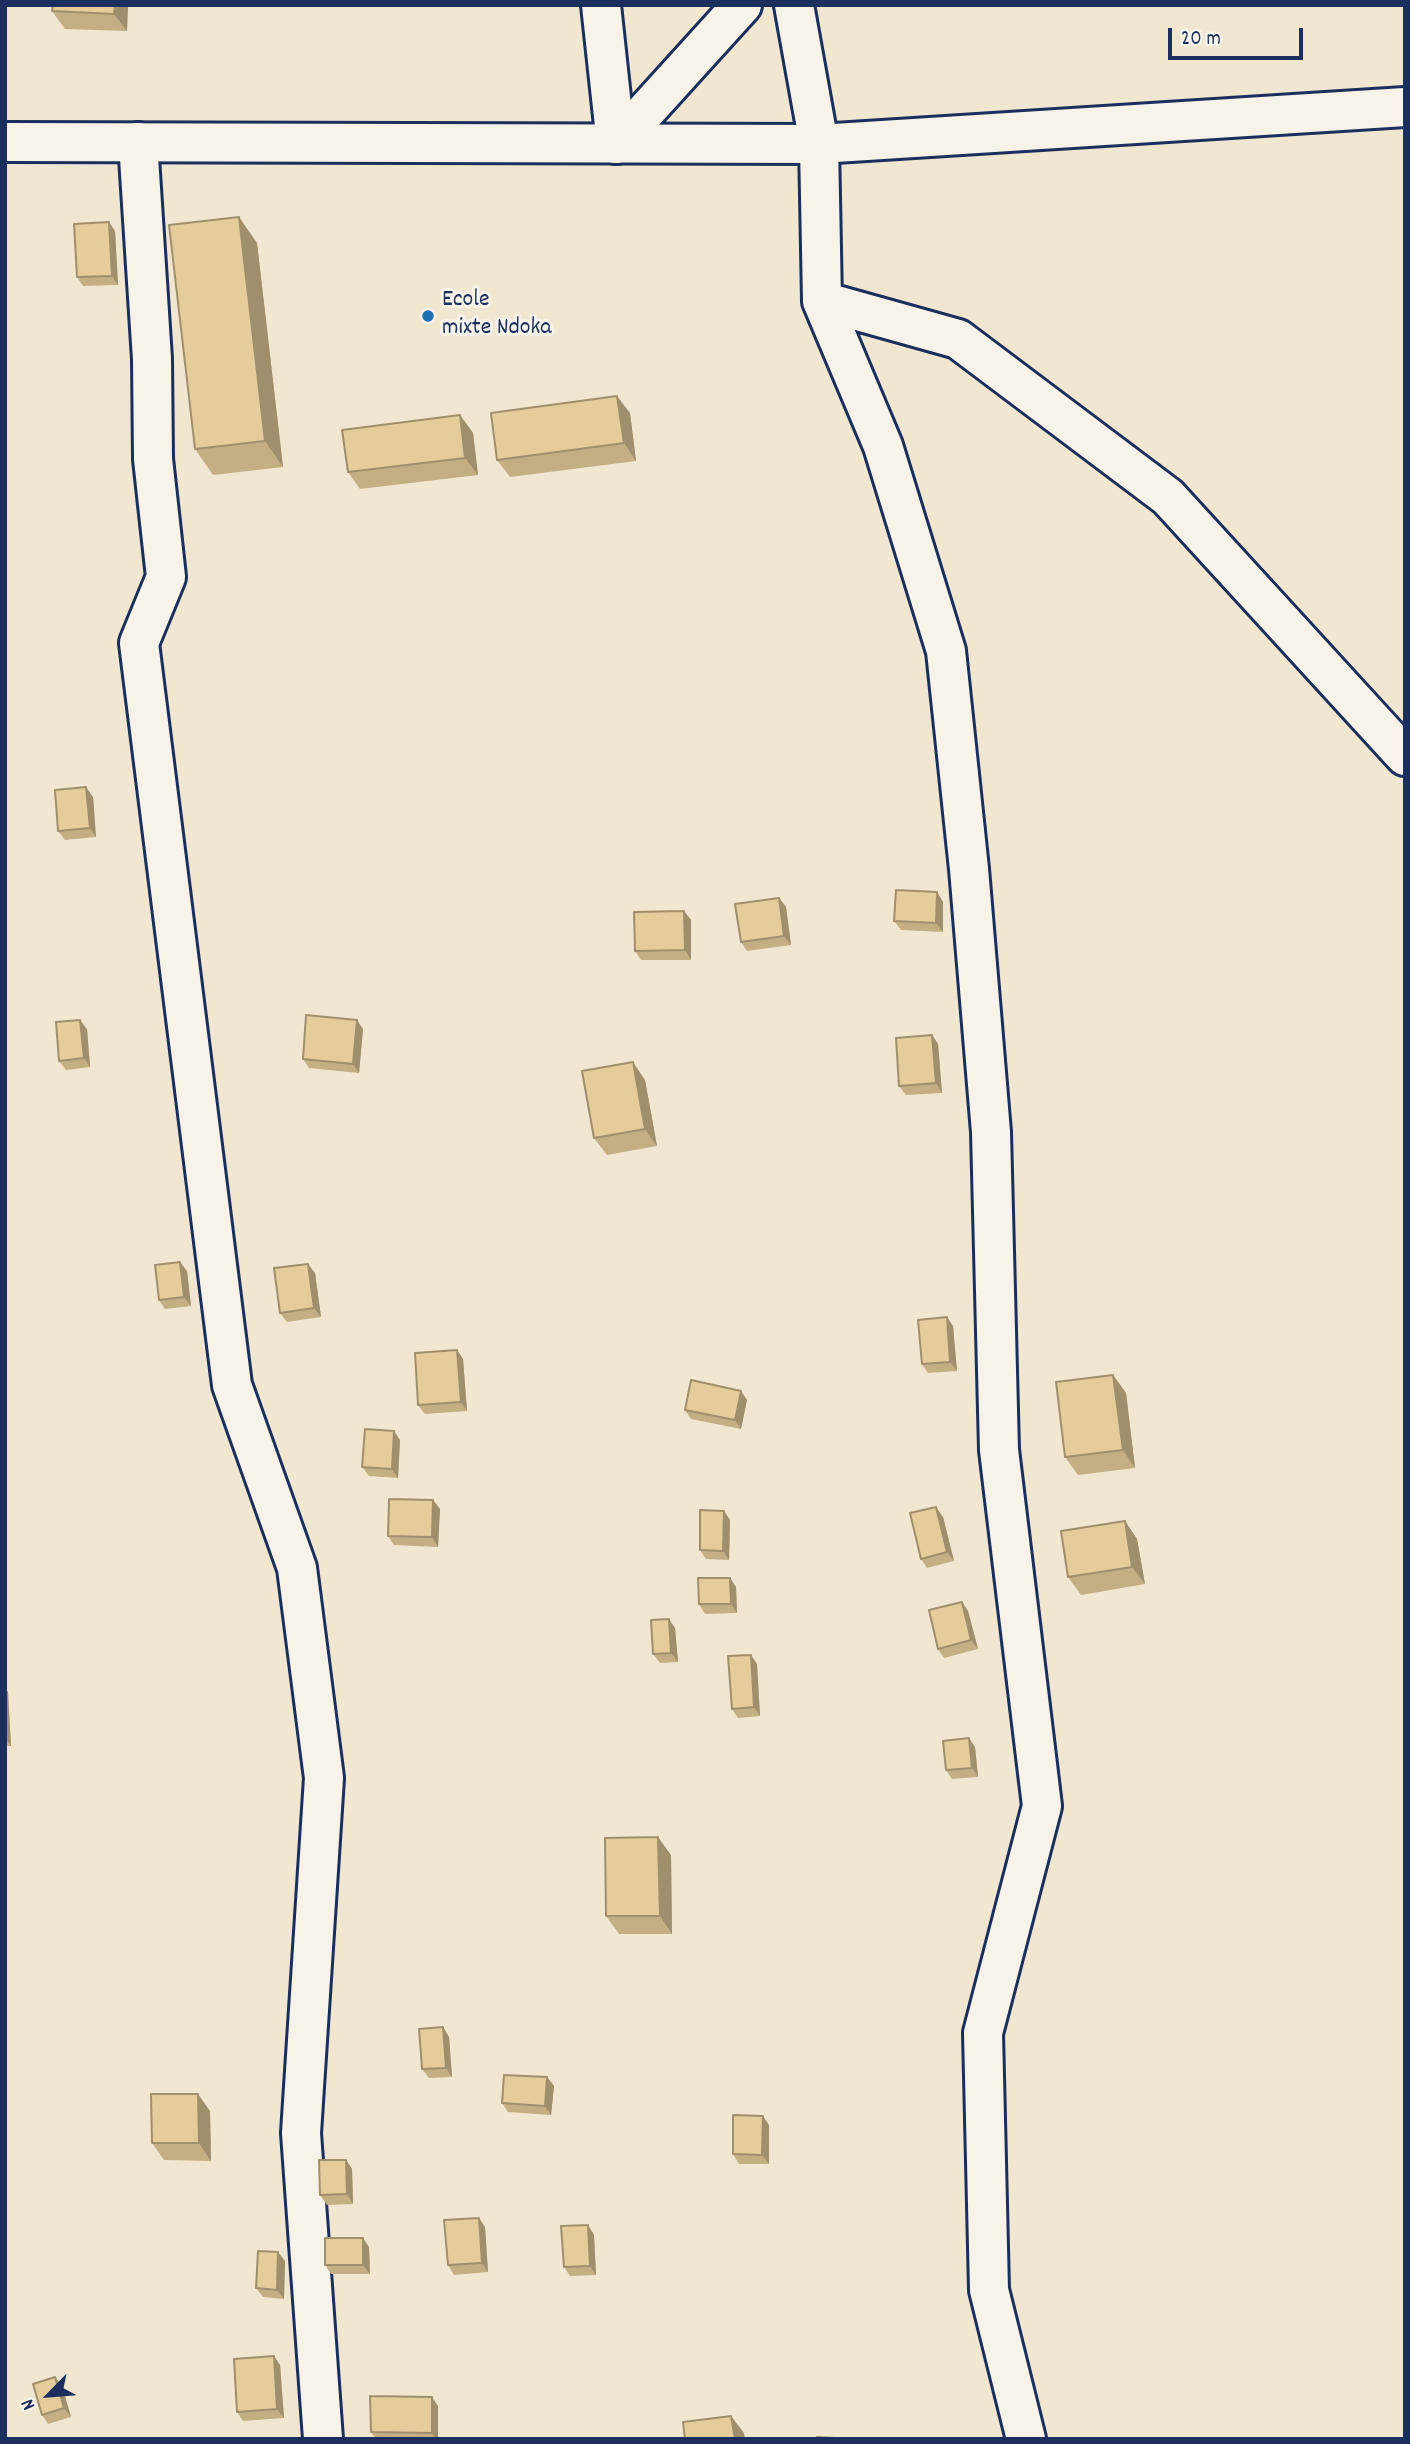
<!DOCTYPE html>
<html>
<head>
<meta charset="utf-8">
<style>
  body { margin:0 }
  #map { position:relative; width:1410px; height:2444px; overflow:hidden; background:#f1e7d1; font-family:Dekko,sans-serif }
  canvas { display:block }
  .frame { position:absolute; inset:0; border:7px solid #1b2f5e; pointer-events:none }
  .north { position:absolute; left:14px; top:2360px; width:70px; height:70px; -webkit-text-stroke:5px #f7f3e8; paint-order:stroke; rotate:245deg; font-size:19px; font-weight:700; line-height:28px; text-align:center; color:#1b2f5e }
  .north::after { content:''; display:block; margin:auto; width:24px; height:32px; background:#1b2f5e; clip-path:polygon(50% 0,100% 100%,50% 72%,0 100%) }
  .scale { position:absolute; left:1168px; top:28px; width:135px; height:32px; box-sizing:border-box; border:4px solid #1b2f5e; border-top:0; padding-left:9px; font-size:21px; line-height:24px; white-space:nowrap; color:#1b2f5e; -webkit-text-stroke:5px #f7f3e8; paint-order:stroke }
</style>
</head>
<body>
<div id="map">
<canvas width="1410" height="2444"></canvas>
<div class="frame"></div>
<div class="north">N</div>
<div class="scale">20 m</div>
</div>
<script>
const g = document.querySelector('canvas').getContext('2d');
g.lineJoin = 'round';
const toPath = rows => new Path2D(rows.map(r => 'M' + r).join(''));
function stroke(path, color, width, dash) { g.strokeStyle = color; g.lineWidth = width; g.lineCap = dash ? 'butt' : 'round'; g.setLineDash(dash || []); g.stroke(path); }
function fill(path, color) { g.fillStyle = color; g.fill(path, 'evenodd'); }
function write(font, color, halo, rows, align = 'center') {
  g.font = font + ' Dekko,sans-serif'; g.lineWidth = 6; g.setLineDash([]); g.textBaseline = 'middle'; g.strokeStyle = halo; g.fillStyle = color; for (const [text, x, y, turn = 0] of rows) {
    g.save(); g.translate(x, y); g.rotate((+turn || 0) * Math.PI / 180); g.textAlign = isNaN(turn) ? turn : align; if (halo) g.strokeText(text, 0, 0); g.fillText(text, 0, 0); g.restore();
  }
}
const street = toPath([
  [601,5,616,144],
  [794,5,819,144,822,301,883,446,946,651,969,869,991,1132,999,1450,1042,1806,983,2033,989,2290,1026,2439],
  [138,142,152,359,153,459,166,577,139,643,232,1385,297,1568,324,1778,301,2133,323,2439],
  [616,144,742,5],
  [822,301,958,339,1168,497,1405,756]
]);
const secondary = toPath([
  [5,142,819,144,1405,107]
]);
stroke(street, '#1b2f5e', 44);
stroke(secondary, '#1b2f5e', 44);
stroke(street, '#f7f3e8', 38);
stroke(secondary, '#f7f3e8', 38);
fill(toPath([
  [53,5,128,5,127,31,65,29,52,11],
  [115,231,118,285,83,286,77,277],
  [257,243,283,467,213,475,195,449],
  [630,413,636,461,510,477,497,460],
  [460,415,473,433,478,475,360,489,348,472],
  [93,797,96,837,65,840,58,831],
  [937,892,943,902,943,932,901,930,894,921],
  [779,898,786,907,791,945,747,951,741,942],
  [684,911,691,920,691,960,641,960,635,951],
  [87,1029,90,1067,66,1070,59,1061],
  [363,1029,359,1073,309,1068,303,1059],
  [932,1035,938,1044,942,1093,906,1095,899,1086],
  [645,1080,657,1146,607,1155,594,1138],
  [187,1271,191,1306,165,1309,159,1300],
  [315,1273,321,1317,287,1322,280,1313],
  [953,1326,957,1371,928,1373,922,1364],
  [457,1350,463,1359,467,1411,425,1414,418,1405],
  [1113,1375,1126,1393,1135,1468,1078,1475,1065,1457],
  [741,1391,747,1400,741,1429,691,1419,685,1410],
  [400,1440,398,1478,369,1476,362,1467],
  [433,1500,440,1509,438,1547,394,1545,388,1536],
  [724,1511,730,1520,729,1560,706,1559,700,1550],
  [943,1517,954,1561,927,1568,921,1559],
  [1125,1521,1137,1539,1145,1584,1081,1595,1068,1577],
  [730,1578,736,1587,737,1613,705,1614,699,1604],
  [968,1611,978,1649,944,1658,938,1649],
  [675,1628,678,1662,660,1663,653,1654],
  [757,1664,760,1716,738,1718,732,1709],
  [5,1688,8,1692,11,1746,5,1746],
  [975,1747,978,1777,952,1779,946,1770],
  [671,1855,672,1934,619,1934,606,1916],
  [443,2027,449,2037,452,2077,429,2078,422,2069],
  [547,2077,554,2086,551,2115,508,2112,502,2103],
  [210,2111,211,2161,164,2160,152,2143],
  [769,2125,769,2164,739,2164,733,2154],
  [346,2160,352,2169,353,2204,327,2205,320,2195],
  [588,2225,594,2235,596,2275,570,2276,564,2267],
  [485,2227,488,2272,454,2275,448,2265],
  [369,2247,370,2274,331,2274,325,2265],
  [285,2261,284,2299,263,2297,256,2288],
  [274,2356,280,2365,284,2418,243,2421,237,2412],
  [55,2377,62,2386,71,2417,48,2424,42,2415],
  [438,2406,438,2439,376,2439,371,2432]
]), '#c4af85');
fill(toPath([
  [115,5,128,5,127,31,114,14],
  [239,217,257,243,283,467,265,441],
  [109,222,115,231,118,285,112,276],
  [617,396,630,413,636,461,624,443],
  [460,415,473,433,478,475,465,458],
  [86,787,93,797,96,837,90,828],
  [937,892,943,902,943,932,936,923],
  [779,898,786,907,791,945,784,936],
  [684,911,691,920,691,960,685,950],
  [80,1020,87,1029,90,1067,84,1058],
  [357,1020,363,1029,359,1073,353,1064],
  [932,1035,938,1044,942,1093,936,1083],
  [633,1062,645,1080,657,1146,645,1129],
  [180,1262,187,1271,191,1306,184,1297],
  [308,1264,315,1273,321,1317,314,1308],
  [947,1317,953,1326,957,1371,950,1362],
  [457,1350,463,1359,467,1411,461,1402],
  [1113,1375,1126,1393,1135,1468,1123,1450],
  [741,1391,747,1400,741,1429,735,1420],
  [394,1431,400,1440,398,1478,392,1469],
  [433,1500,440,1509,438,1547,432,1537],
  [936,1507,943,1517,954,1561,947,1552],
  [724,1511,730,1520,729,1560,723,1551],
  [1125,1521,1137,1539,1145,1584,1132,1567],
  [730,1578,736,1587,737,1613,731,1604],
  [962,1602,968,1611,978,1649,971,1640],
  [669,1619,675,1628,678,1662,671,1653],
  [751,1655,757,1664,760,1716,754,1707],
  [5,1688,8,1692,11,1746,5,1737],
  [969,1738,975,1747,978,1777,972,1768],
  [658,1837,671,1855,672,1934,660,1916],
  [443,2027,449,2037,452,2077,446,2068],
  [547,2077,554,2086,551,2115,545,2106],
  [198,2094,210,2111,211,2161,199,2143],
  [763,2116,769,2125,769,2164,762,2155],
  [346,2160,352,2169,353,2204,347,2194],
  [479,2218,485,2227,488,2272,482,2263],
  [588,2225,594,2235,596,2275,590,2266],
  [363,2238,369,2247,370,2274,363,2265],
  [278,2252,285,2261,284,2299,277,2290],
  [274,2356,280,2365,284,2418,277,2409],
  [55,2377,62,2386,71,2417,64,2408],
  [432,2397,438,2406,438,2439,436,2439,432,2433],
  [731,2416,744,2433,745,2439,735,2439]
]), '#a08f6c');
const building = toPath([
  [53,5,115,5,114,14,52,11,53,5],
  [239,217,265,441,195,449,169,225,239,217],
  [109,222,112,276,77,277,74,224,109,222],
  [617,396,624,443,497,460,491,413,617,396],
  [460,415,465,458,348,472,342,430,460,415],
  [86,787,90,828,58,831,55,790,86,787],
  [896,890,937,892,936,923,894,921,896,890],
  [779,898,784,936,741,942,735,904,779,898],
  [684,911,685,950,635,951,634,912,684,911],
  [306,1015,357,1020,353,1064,303,1059,306,1015],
  [80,1020,84,1058,59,1061,56,1022,80,1020],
  [932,1035,936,1083,899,1086,896,1038,932,1035],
  [633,1062,645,1129,594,1138,582,1071,633,1062],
  [180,1262,184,1297,159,1300,155,1265,180,1262],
  [308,1264,314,1308,280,1313,274,1268,308,1264],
  [947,1317,950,1362,922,1364,918,1320,947,1317],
  [457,1350,461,1402,418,1405,415,1353,457,1350],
  [1113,1375,1123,1450,1065,1457,1056,1382,1113,1375],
  [691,1380,741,1391,735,1420,685,1410,691,1380],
  [365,1429,394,1431,392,1469,362,1467,365,1429],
  [389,1499,433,1500,432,1537,388,1536,389,1499],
  [936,1507,947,1552,921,1559,910,1513,936,1507],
  [700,1510,724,1511,723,1551,700,1550,700,1510],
  [1125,1521,1132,1567,1068,1577,1061,1531,1125,1521],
  [698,1578,730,1578,731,1604,699,1604,698,1578],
  [962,1602,971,1640,938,1649,929,1610,962,1602],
  [669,1619,671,1653,653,1654,651,1620,669,1619],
  [751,1655,754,1707,732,1709,728,1656,751,1655],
  [969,1738,972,1768,946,1770,943,1741,969,1738],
  [658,1837,660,1916,606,1916,605,1838,658,1837],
  [443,2027,446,2068,422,2069,419,2029,443,2027],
  [504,2075,547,2077,545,2106,502,2103,504,2075],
  [151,2094,198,2094,199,2143,152,2143,151,2094],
  [733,2115,763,2116,762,2155,733,2154,733,2115],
  [319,2160,346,2160,347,2194,320,2195,319,2160],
  [479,2218,482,2263,448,2265,444,2220,479,2218],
  [588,2225,590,2266,564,2267,561,2226,588,2225],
  [325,2238,363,2238,363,2265,325,2265,325,2238],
  [258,2251,278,2252,277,2290,256,2288,258,2251],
  [274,2356,277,2409,237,2412,234,2359,274,2356],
  [55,2377,64,2408,42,2415,33,2384,55,2377],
  [370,2396,432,2397,432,2433,371,2432,370,2396],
  [731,2416,735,2439,685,2439,683,2422,731,2416],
  [817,2437,854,2439,817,2439,817,2437]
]);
fill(building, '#e4cc9b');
stroke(building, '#a08f6c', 2);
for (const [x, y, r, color] of [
  [428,316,7,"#1f6fb2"]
]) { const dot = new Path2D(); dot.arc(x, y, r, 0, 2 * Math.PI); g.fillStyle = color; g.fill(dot); stroke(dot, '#f7f3e8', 2.5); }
write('24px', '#1b2f5e', '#f7f3e8', [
  ["Ecole",442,302],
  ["mixte Ndoka",442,330]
], 'left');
</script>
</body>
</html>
